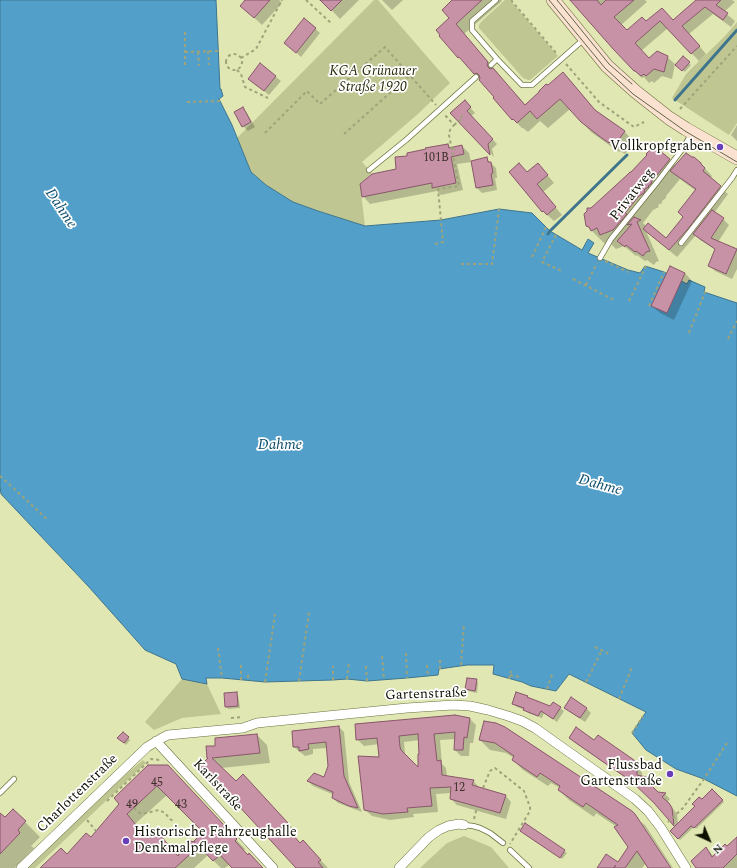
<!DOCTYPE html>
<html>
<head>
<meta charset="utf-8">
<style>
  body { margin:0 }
  #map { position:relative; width:737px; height:868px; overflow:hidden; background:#e0e7b2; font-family:Spectral,serif }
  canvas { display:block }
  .north { position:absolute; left:689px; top:820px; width:40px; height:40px; -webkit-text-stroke:3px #fff; paint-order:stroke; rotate:136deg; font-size:11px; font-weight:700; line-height:16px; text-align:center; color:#0e1000 }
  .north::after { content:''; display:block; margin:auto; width:14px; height:18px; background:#0e1000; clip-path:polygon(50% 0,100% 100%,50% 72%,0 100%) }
</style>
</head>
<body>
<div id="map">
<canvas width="737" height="868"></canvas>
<div class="north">N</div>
</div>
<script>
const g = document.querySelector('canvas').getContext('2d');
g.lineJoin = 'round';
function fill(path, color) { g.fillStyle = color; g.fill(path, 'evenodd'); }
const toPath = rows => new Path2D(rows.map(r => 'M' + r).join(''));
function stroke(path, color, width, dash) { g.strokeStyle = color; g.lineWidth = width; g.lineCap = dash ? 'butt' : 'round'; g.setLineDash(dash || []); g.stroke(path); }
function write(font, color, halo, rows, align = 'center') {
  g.font = font + ' Spectral,serif'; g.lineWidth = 3.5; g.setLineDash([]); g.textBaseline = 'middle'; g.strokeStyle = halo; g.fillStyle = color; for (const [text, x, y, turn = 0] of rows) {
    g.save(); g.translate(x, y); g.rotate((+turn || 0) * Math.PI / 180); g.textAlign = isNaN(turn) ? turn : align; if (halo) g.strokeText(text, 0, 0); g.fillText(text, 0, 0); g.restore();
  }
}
fill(toPath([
  [374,0,378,0,450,83,418,114,362,162,372,173,360,184,365,226,318,211,293,202,266,185,251,172,237,138],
  [505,0,510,0,558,56,530,80,528,80,523,78,479,28,479,25,482,21],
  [737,22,737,123,729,135,672,98,686,74,691,69,724,37],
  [182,679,207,684,221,714,182,718,154,730,145,722],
  [143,760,146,763,35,868,24,868,63,827],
  [464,836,491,847,509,868,420,868,447,843]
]), '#c0c692');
const water = toPath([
  [0,0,216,0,220,89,221,89,223,96,219,99,232,125,251,172,266,185,293,202,318,211,365,226,441,220,499,209,532,213,550,231,582,250,588,239,594,243,588,253,628,270,640,273,645,266,664,272,687,284,689,280,705,287,704,292,737,303,737,796,704,779,676,769,646,750,632,733,646,712,569,674,556,691,531,686,522,682,493,674,494,665,467,665,439,669,438,675,407,678,367,681,347,679,333,680,265,682,222,678,206,678,207,684,182,679,176,664,145,650,88,586,1,494,0,486,0,0]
]);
fill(water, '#52a0ca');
stroke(water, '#3e758d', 1);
fill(toPath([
  [247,0,279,0,282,3,262,25,249,13],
  [322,0,359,0,340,19],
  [382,0,403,0,392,10],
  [454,0,501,0,502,1,464,34,498,73,497,74,526,106,563,73,572,83,598,114,625,132,634,142,625,154,620,151,619,152,609,145,591,132,570,109,548,128,540,121,528,132,523,128,522,128,513,119,480,79,459,57,440,36,451,18],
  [572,0,645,0,647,2,621,25,627,31,647,23,662,9,673,21,698,0,732,0,735,2,724,12,735,21,731,27,713,14,689,34,706,54,699,61,668,28,641,51,649,59,667,57,675,64,672,79,662,76,654,83,652,81,649,83,644,77,642,78,635,71],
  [304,19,320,33,301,57,290,47],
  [683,58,691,65,685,72,677,65],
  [260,64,281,81,269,95,254,83],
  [469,106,475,113,471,116,497,144,492,149,494,157,452,113],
  [242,108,247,113,255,127,248,131,243,126],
  [737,125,737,141,731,135],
  [448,145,451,148,462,146,469,153,471,162,457,164,463,190,441,195,437,191,370,204,363,196,397,170,408,156],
  [654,147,676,166,700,163,712,176,710,179,728,194,714,213,723,219,729,225,718,242,737,251,737,269,732,279,715,271,709,265,716,250,700,240,696,235,677,257,646,231,659,261,656,262,654,265,647,260,645,261,637,255,636,256,624,246,616,249,610,243,606,245,587,226,592,209,632,173],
  [680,179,696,191,684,217,666,239,646,226,643,223,653,210,659,207,658,205,662,203,662,201,666,198,666,196],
  [487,159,496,168,497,178,495,178,497,190,482,193,477,188],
  [544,171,554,183,543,192,562,215,554,221,543,211,528,173],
  [685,273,692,281,674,320,660,313,652,306],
  [476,680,478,683,477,693,468,691,466,689],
  [236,693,238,695,240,708,228,709,226,707],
  [527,697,530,700,551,707,553,703,564,711,557,722,544,713,542,718,528,713,525,710,517,707,513,704],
  [565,708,586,708,591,713,585,722,570,712],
  [455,716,470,719,476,725,473,743,470,743,469,756,461,756,455,750,456,739,440,740,442,764,446,768,447,777,473,781,479,787,479,788,505,795,511,802,506,819,457,805,451,799,451,793,436,794,438,812,413,814,414,817,390,820,372,816,365,810,380,758,379,744,364,746,357,739],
  [420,740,421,755,419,769,407,757,405,754,404,742],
  [484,722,634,814,639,819,637,819,670,868,649,868,646,863,642,868,598,868,618,863,629,847,617,827,596,813,594,817,569,800,559,790,560,788,551,783,548,786,523,770,513,760,514,758,506,753,490,750,480,740],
  [339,727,344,732,349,782,362,812,338,803,333,798,334,795,313,786,308,781,325,778,329,766,327,748,313,749,313,754,305,756,294,747],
  [123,733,130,740,126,745,119,738],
  [257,735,267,745,270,763,221,768,235,782,253,785,297,833,294,837,301,844,313,852,328,868,298,868,234,799,231,802,199,768,209,759,208,758,216,747],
  [570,737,595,741,634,761,639,767,642,773,642,777,651,779,656,784,652,787,657,793,665,794,670,799,667,802,674,810,677,814,678,824,712,790,724,802,696,829,694,827,680,840,671,831,676,826,656,804,636,785,616,771,575,743],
  [177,776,245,849,243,851,262,868,234,868,230,864,225,868,221,868,208,855,194,868,42,868,67,855,91,839,120,804],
  [167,795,204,832,197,843,179,857,146,836,135,824],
  [13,810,40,837,31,846,34,848,15,868,0,868,0,814,5,819],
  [641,822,645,825,673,868,672,868],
  [523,833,564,851,567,853,562,859],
  [737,838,737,868,697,868,706,848,714,857,727,848]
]), '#0003');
stroke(toPath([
  [675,100,737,30],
  [548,234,550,231,627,155]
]), '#3e758d', 3);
const building = toPath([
  [245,0,270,0,254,18,240,6,245,0],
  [320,0,342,0,331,11,320,0],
  [452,0,482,0,456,24,488,62,487,64,488,67,490,69,493,68,525,105,539,92,539,91,546,84,548,85,563,72,595,110,625,131,615,145,610,142,609,143,599,136,581,122,560,99,537,119,530,111,517,123,513,119,512,120,493,98,494,97,479,80,480,78,479,75,477,73,474,74,459,57,458,58,439,36,440,35,436,30,449,18,442,10,452,0],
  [570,0,597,0,601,5,606,0,634,0,614,17,627,30,642,17,646,21,662,8,673,20,696,0,721,0,716,5,728,13,723,20,705,7,682,26,700,46,691,54,660,21,635,43,649,58,657,51,668,56,664,72,654,69,646,76,644,74,641,76,635,71,634,71,614,50,570,0],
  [304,18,316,28,296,53,284,43,304,18],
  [683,56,690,62,682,71,675,65,683,56],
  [260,63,276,76,264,91,248,79,260,63],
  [465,100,471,107,467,111,493,139,488,144,490,155,450,113,465,100],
  [243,107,251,122,242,127,234,112,243,107],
  [448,144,449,148,462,145,464,154,451,157,456,183,432,188,432,183,362,197,360,184,372,174,396,169,395,157,407,156,407,153,426,149,425,148,448,144],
  [654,146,670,159,652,181,651,184,648,186,649,187,647,188,644,190,645,191,644,193,639,196,625,213,627,214,613,230,600,235,597,228,591,231,589,227,586,226,584,214,587,211,587,208,591,208,627,175,630,172,631,172,647,155,646,154,654,146],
  [686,153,692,157,694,157,701,163,701,164,705,168,703,171,721,186,687,230,669,250,643,229,648,223,666,238,683,217,678,212,696,189,670,171,686,153],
  [487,157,488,162,491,162,493,173,491,174,493,185,476,188,471,161,487,157],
  [519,163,527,172,538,163,548,175,537,184,556,207,547,215,543,211,542,212,509,172,519,163],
  [712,210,724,218,711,238,737,249,726,274,708,266,715,249,693,234,712,210],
  [634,217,641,220,637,222,650,251,646,252,643,256,636,251,635,252,626,245,625,247,617,241,632,224,627,225,634,217],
  [670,266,685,273,667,313,651,306,670,266],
  [467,678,477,679,475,691,465,689,467,678],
  [237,692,238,706,225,707,224,693,237,692],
  [516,692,528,696,527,697,550,706,553,702,561,707,553,719,541,711,538,716,523,710,524,708,512,704,516,692],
  [571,697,587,708,580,718,564,708,571,697],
  [455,715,470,718,467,738,464,737,463,750,454,750,455,732,434,734,437,761,441,760,442,775,474,780,472,785,506,795,500,813,450,799,451,787,430,788,432,806,407,808,408,812,383,814,364,810,358,756,379,757,377,738,356,740,355,724,455,715],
  [418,734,419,754,418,754,418,767,401,750,400,747,399,736,418,734],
  [484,721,496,723,505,727,632,811,635,814,671,868,648,868,637,851,625,868,614,868,616,865,613,868,597,868,606,854,618,862,628,847,614,827,618,825,586,803,583,807,577,803,558,790,560,786,540,773,537,777,512,760,514,756,495,743,479,740,484,721],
  [339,726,344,776,358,808,349,806,332,798,333,792,307,781,314,773,324,777,328,766,326,742,308,744,309,749,299,751,299,747,293,747,292,731,339,726],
  [576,727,594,740,598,735,634,760,637,767,637,775,651,778,647,781,658,792,666,793,662,797,669,803,672,808,674,826,654,803,630,780,609,766,569,738,576,727],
  [123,732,129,737,124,743,117,738,123,732],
  [257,734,260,753,212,758,236,781,243,774,288,823,285,826,300,843,303,840,321,860,318,862,323,868,296,868,224,790,220,793,198,768,208,758,207,758,206,746,215,746,215,738,257,734],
  [148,765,168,765,237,839,235,841,248,855,249,853,263,868,232,868,220,855,213,861,199,846,175,868,40,868,61,848,67,854,86,833,91,837,119,804,114,798,148,765],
  [157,786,203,832,194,841,195,842,190,841,181,850,178,856,154,828,145,836,127,814,157,786],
  [712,789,723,800,694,828,691,826,678,839,670,831,695,806,692,804,699,797,702,799,712,789],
  [13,809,26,821,18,830,20,833,0,854,0,813,5,817,13,809],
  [525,823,565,850,560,858,520,831,525,823],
  [737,837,737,854,723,868,696,868,691,861,706,847,712,857,725,844,727,846,737,837]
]);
fill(building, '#c791a6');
stroke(building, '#88566a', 1);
const service = toPath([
  [496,0,472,21,472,30,497,59,522,85,532,85,584,39],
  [491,65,497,59],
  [369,170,406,140,476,77],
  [681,243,732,178,737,170],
  [600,258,611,239,658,181,684,147,691,134],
  [0,793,14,779],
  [464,825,473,826,480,828,490,833,503,843],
  [510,850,529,868]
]);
const minor = toPath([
  [156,741,273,868],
  [21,868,147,747,162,738,168,735,243,728,257,723,407,708,453,705,470,706,488,710,508,716,522,721,535,728,635,799,648,811,661,828,686,868],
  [399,868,429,837,439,830,448,826,459,824,464,825]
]);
const secondary = toPath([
  [553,0,607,66,636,92,669,118,686,129,737,158]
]);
stroke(service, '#6b713f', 6);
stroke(minor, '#6b713f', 10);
stroke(secondary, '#6b713f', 14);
stroke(toPath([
  [306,0,332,24],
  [511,0,557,54],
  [185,32,185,67],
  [208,51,209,65],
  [185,52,218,51],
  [198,52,199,66],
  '226 62a8 8 0 1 1 16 0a8 8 0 1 1-16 0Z',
  [241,58,256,49,282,0],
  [566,64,599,102,634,127,644,122],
  [237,70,241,74,245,87,268,98],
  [187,102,220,101],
  [680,109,737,46],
  [454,125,463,118,461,116],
  [265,133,307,91,320,104,385,47,436,105],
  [344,134,410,75],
  [452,149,457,148],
  [556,235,542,262,562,271],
  [435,244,443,242,438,189,459,186,449,135,450,130,454,125,444,114],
  [532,257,546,227],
  [605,261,628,272],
  [461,264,492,264,499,209],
  [573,279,614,300],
  [586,285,597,263],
  [629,301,646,266],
  [649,306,664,272],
  [689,333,705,292],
  [728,339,737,321],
  [0,476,47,519],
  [595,647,609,654],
  [218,648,222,678],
  [406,653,407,678],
  [382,656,384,679],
  [440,660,440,669],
  [241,665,241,680],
  [427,665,428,676],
  [461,665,464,623],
  [366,666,367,681],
  [248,675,248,680],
  [510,675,519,677],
  [347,679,349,661],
  [509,679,511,671],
  [333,680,333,666],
  [299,681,309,612],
  [265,682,275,614],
  [586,682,602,650],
  [547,689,553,672],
  [619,699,632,667],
  [231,718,243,717],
  [632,733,643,716],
  [483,788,490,771,495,768,524,791,530,807,530,811,510,844],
  [107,801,151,759,160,760],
  [134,808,138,812,142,814,159,810,165,813,170,819,175,822],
  [474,819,477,807],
  [87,820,96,831],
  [668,822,683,808,704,779,727,743]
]), '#9ea37a', 2, [3, 3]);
stroke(service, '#fff', 4.5);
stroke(minor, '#fff', 9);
stroke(secondary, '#fbe1d0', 13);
stroke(toPath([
  [549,0,605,68,633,94,685,131,737,162],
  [557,0,609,64,632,84]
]), '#616547', 1);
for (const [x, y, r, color] of [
  [720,147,4,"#683fb8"],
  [670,774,4,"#683fb8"],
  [126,841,4,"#683fb8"]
]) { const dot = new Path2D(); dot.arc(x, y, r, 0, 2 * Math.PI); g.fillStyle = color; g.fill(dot); stroke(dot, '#fff', 1.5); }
write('12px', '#3c302a', null, [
  ["101B",436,159],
  ["45",157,784],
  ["12",459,789],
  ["49",132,806],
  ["43",181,806]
]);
write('italic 14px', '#292c0b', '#fff', [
  ["KGA Grünauer",373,72],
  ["Straße 1920",373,88]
]);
write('14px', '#0e1000', '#fff', [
  ["Vollkropfgraben",712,147],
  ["Flussbad",662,766],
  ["Gartenstraße",662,782],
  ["Historische Fahrzeughalle",134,833,"left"],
  ["Denkmalpflege",134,849,"left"]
], 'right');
write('14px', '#0e1000', '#fff', [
  ["Privatweg",633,195,-52],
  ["Gartenstraße",426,695,-2],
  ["Karlstraße",217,786,47],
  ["Charlottenstraße",78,794,-44]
]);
write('italic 15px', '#0a4b68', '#fff', [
  ["Dahme",60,209,56],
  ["Dahme",280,446],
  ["Dahme",600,486,15]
]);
</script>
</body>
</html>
